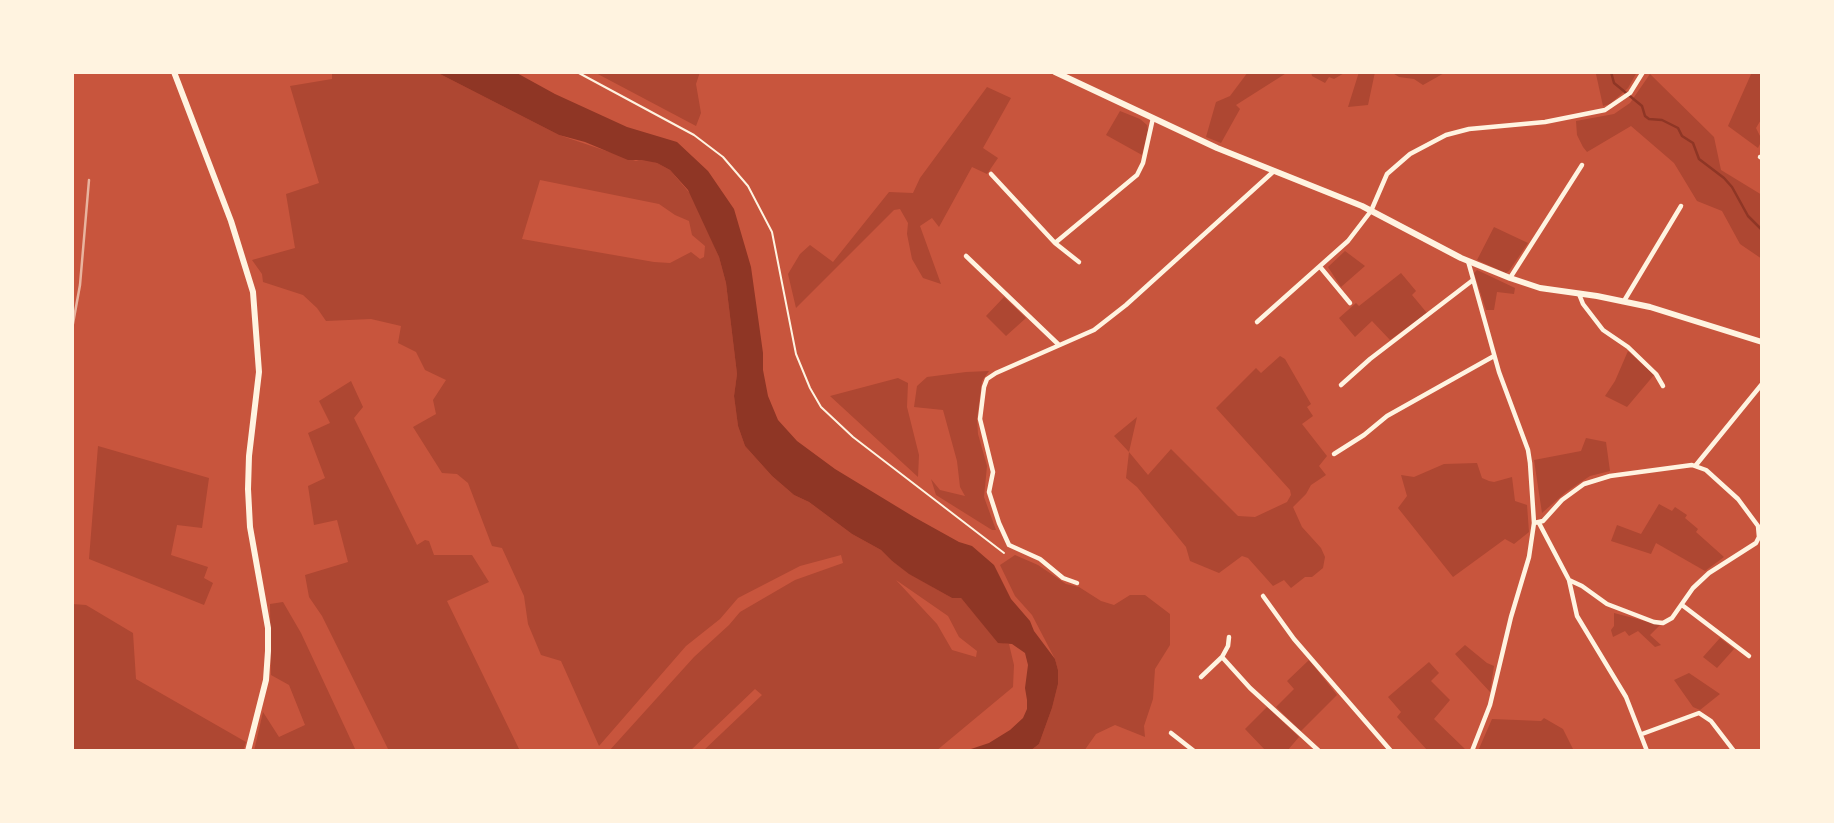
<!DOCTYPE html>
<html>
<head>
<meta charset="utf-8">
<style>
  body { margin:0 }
  #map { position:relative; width:1834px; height:823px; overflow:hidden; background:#c8553d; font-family:"Libre Baskerville",serif }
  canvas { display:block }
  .frame { position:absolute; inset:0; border:74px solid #fff3e0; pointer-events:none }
</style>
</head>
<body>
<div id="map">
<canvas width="1834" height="823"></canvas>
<div class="frame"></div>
</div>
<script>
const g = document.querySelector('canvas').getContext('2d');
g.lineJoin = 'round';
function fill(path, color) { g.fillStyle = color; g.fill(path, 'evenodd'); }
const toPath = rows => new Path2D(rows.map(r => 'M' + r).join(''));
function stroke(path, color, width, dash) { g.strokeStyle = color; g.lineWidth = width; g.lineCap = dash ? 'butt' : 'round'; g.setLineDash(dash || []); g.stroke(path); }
fill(toPath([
  [332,72,436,72,559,135,636,161,642,159,657,163,670,170,693,197,719,257,726,283,737,374,734,396,738,426,745,446,772,476,794,495,809,502,852,534,881,550,892,561,910,574,952,598,961,598,998,642,1009,644,1014,665,1013,687,936,751,703,751,762,695,755,689,690,751,609,751,694,657,729,625,740,612,795,580,843,563,841,555,800,566,738,598,720,619,686,646,599,746,561,661,541,655,528,624,524,596,502,548,492,546,468,483,457,474,442,473,413,427,436,414,433,400,446,380,425,370,416,352,398,343,401,326,371,319,326,321,317,308,303,295,263,282,262,274,252,260,295,248,286,194,319,183,290,86,332,79],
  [540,180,659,204,675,215,689,221,692,235,705,246,704,257,700,259,691,252,670,263,654,262,522,239],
  [896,580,948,616,959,637,977,651,976,657,952,650,937,624],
  [594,72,700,72,696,84,701,113,696,126],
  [1248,72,1288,72,1236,105,1240,109,1221,143,1206,137,1216,102,1230,96],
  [1311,72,1346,72,1334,79,1329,77,1325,83,1312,76],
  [1359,72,1375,72,1368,105,1348,107],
  [1391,72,1446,72,1423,85,1414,79,1399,77],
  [1593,72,1637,72,1628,88,1610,104,1603,106,1596,74],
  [1752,72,1762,72,1762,118,1756,128,1762,140,1758,148,1728,126],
  [1650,74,1714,137,1721,170,1762,195,1762,259,1740,244,1722,211,1697,201,1674,163,1631,126,1587,152,1583,147,1577,135,1576,121,1614,114,1630,103],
  [987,87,1011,98,983,148,998,158,987,174,972,167,939,227,932,218,920,226,941,284,923,278,912,259,907,234,908,223,900,209,894,210,796,308,788,274,800,254,810,245,833,262,889,192,913,193,920,178],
  [1120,111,1140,119,1147,125,1148,130,1142,155,1106,135],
  [1494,227,1528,243,1509,271,1506,273,1477,260],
  [1345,251,1365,266,1341,287,1328,267],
  [1477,270,1515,288,1514,294,1497,292,1494,310,1486,310,1474,273],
  [1401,273,1416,291,1412,295,1427,313,1390,340,1372,321,1355,337,1339,318,1356,303,1359,306],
  [1004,297,1026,318,1006,336,986,316],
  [1628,351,1654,375,1627,407,1605,396,1615,381],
  [1280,356,1285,359,1311,404,1307,407,1313,416,1302,424,1327,456,1319,466,1326,475,1311,485,1306,494,1293,507,1302,527,1321,548,1325,557,1323,568,1312,577,1305,577,1291,588,1284,580,1273,586,1248,558,1242,556,1219,573,1190,561,1186,547,1137,487,1126,478,1129,452,1114,436,1137,417,1129,452,1148,475,1171,449,1238,516,1255,517,1287,502,1291,495,1290,490,1216,408,1256,368,1261,373],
  [989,371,982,381,977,419,978,434,987,466,984,497,996,530,992,530,936,495,931,479,940,490,965,496,960,487,957,461,943,410,914,407,917,386,927,377,966,372],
  [898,378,908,383,907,407,919,455,918,477,830,396],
  [351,381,363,407,354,418,417,545,425,540,429,541,434,555,472,555,489,582,447,601,520,751,389,751,322,616,309,597,305,575,348,562,337,520,314,525,308,486,325,478,308,433,330,423,319,401],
  [1586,438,1606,442,1610,471,1590,476,1566,492,1542,513,1534,460,1581,451],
  [98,446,209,478,202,528,177,525,171,555,208,567,204,578,213,583,204,605,89,559],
  [1477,463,1482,478,1489,481,1494,482,1512,477,1515,501,1527,505,1529,532,1514,544,1505,539,1453,577,1398,508,1407,496,1401,475,1414,477,1444,464],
  [1659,504,1672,511,1675,507,1687,515,1685,518,1698,529,1696,532,1724,557,1705,571,1656,543,1651,554,1611,541,1617,525,1641,534],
  [1015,555,1038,565,1066,584,1079,587,1101,601,1114,605,1130,595,1145,595,1170,614,1170,645,1155,669,1153,699,1144,726,1145,737,1115,725,1096,734,1084,751,1030,751,1039,744,1052,708,1058,684,1058,670,1055,659,1032,615,1015,596,1000,565],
  [283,602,301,633,356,751,254,751,263,712,279,737,305,725,289,685,271,675,270,604],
  [72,604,86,605,133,633,136,679,246,742,243,751,72,751],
  [1614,613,1660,625,1650,635,1661,645,1655,647,1638,631,1629,636,1625,631,1613,637,1611,630,1614,626],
  [1720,638,1734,649,1717,668,1703,657],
  [1465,645,1487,663,1494,666,1490,692,1455,654],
  [1309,660,1337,695,1301,731,1276,707,1294,689,1287,681],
  [1429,662,1439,673,1431,681,1450,700,1434,719,1465,749,1465,751,1428,751,1397,717,1401,712,1388,697],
  [1689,673,1720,694,1700,710,1693,707,1674,680],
  [1267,707,1299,737,1287,751,1266,751,1245,729],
  [1544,718,1563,729,1574,751,1478,751,1492,719,1541,721]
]), '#ae4732');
fill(toPath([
  [436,72,515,72,555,94,627,127,677,142,708,171,734,209,751,267,763,353,763,370,768,396,778,420,797,441,835,469,914,517,959,542,972,546,994,565,1011,599,1030,621,1034,631,1055,659,1058,670,1058,684,1052,708,1039,744,1030,751,965,751,989,743,1010,730,1023,718,1027,709,1027,700,1025,688,1028,665,1025,653,1012,644,998,643,961,598,952,598,909,574,892,561,881,550,852,534,809,502,794,495,772,476,745,446,738,426,734,396,737,374,726,283,719,257,688,190,670,170,657,163,642,160,628,160,585,142,559,135]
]), '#8f3625');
stroke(toPath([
  [1611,72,1614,83,1642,106,1645,116,1649,119,1662,120,1678,128,1682,136,1693,143,1699,159,1724,178,1732,187,1748,216,1762,230]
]), '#8f3625', 2.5);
stroke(toPath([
  [577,72,694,135,723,157,748,186,772,232,796,354,810,388,821,407,853,437,1004,553]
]), '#fff3e0', 2);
stroke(toPath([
  [1760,157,1762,158],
  [991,174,1055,243,1137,175,1143,163,1153,118],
  [1055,243,1079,262],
  [966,256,1059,345],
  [1468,261,1499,372,1528,450,1530,463,1534,523,1529,557,1511,617,1490,705,1472,751],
  [1321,268,1350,303],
  [1510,278,1582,165],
  [1579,294,1583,304,1603,330,1628,347,1656,374,1663,386],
  [1624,301,1681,206],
  [1257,322,1348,241,1371,211,1387,174,1410,154,1446,135,1469,129,1545,122,1605,110,1630,93,1643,72],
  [1341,385,1370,359,1473,280],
  [1334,454,1364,435,1387,416,1494,356],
  [1696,465,1762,384],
  [1534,523,1543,521,1562,500,1584,484,1610,476,1692,465,1706,470,1738,499,1758,526,1759,537,1756,543,1709,573,1693,588,1672,618,1663,623,1654,622,1607,604,1582,586,1569,580],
  [1539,523,1569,580,1577,616,1626,697,1647,751],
  [1077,583,1063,578,1040,559,1009,545,999,523,989,492,993,472,980,419,984,387,987,379,996,373,1094,330,1126,305,1274,171],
  [1263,596,1294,639,1391,751],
  [1682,605,1749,656],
  [1222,657,1250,688,1319,751],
  [1201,677,1222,657,1228,646,1229,637],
  [1171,733,1194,751],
  [1642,734,1699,713,1711,721,1734,751]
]), '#fff3e0', 4.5);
stroke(toPath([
  [174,72,231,221,253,292,259,372,249,456,248,489,250,527,268,628,268,651,266,680,248,751],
  [1055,72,1217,148,1362,206,1461,258,1510,278,1540,288,1597,296,1650,307,1762,342]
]), '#fff3e0', 6);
stroke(toPath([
  [72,329,80,285,89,180]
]), '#e9b49f', 2.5);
</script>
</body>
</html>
